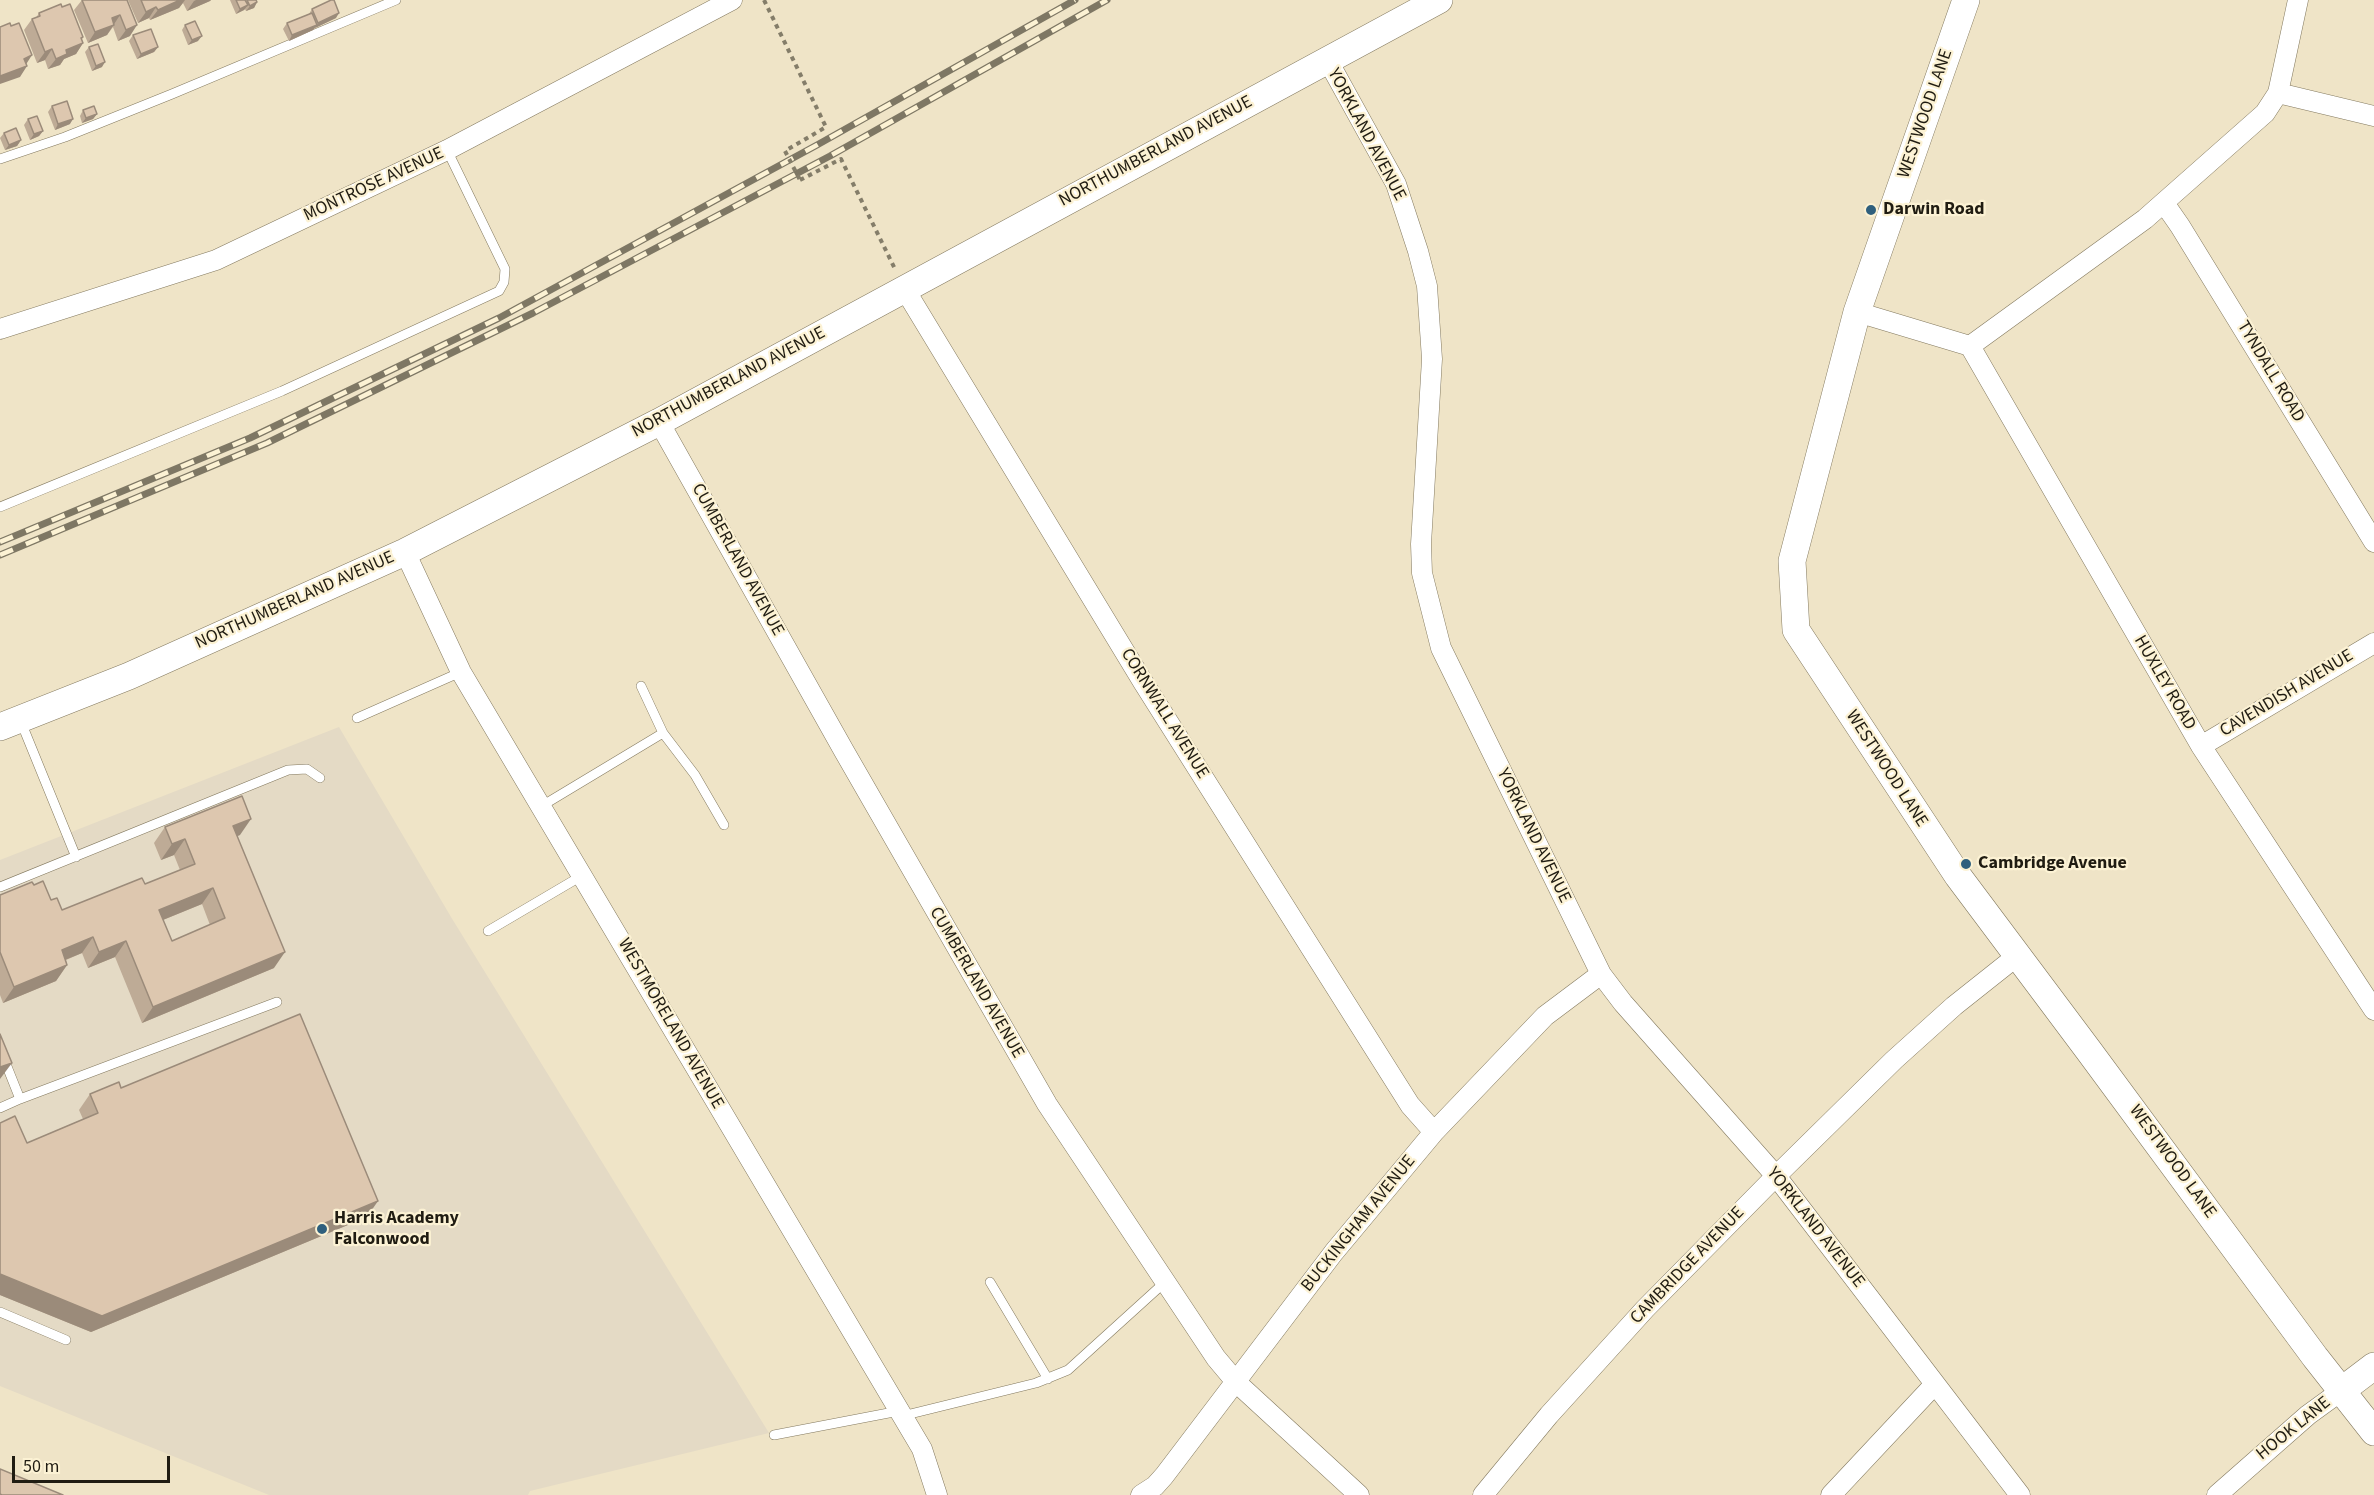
<!DOCTYPE html>
<html>
<head>
<meta charset="utf-8">
<style>
  body { margin:0 }
  #map { position:relative; width:2374px; height:1495px; overflow:hidden; background:#efe4c7; font-family:"Source Sans 3",sans-serif }
  canvas { display:block }
  .scale { position:absolute; left:12px; top:1456px; width:158px; height:27px; box-sizing:border-box; border:3px solid #201c12; border-top:0; padding-left:8px; font-size:18px; line-height:21px; white-space:nowrap; color:#201c12; -webkit-text-stroke:4px #fcf2d4; paint-order:stroke }
</style>
</head>
<body>
<div id="map">
<canvas width="2374" height="1495"></canvas>
<div class="scale">50 m</div>
</div>
<script>
const g = document.querySelector('canvas').getContext('2d');
g.lineJoin = 'round';
function fill(path, color) { g.fillStyle = color; g.fill(path, 'evenodd'); }
const toPath = rows => new Path2D(rows.map(r => 'M' + r).join(''));
function stroke(path, color, width, dash) { g.strokeStyle = color; g.lineWidth = width; g.lineCap = dash ? 'butt' : 'round'; g.setLineDash(dash || []); g.stroke(path); }
function write(font, color, halo, rows, align = 'center') {
  g.font = font + ' "Source Sans 3",sans-serif'; g.lineWidth = 4.5; g.setLineDash([]); g.textBaseline = 'middle'; g.strokeStyle = halo; g.fillStyle = color; for (const [text, x, y, turn = 0] of rows) {
    g.save(); g.translate(x, y); g.rotate((+turn || 0) * Math.PI / 180); g.textAlign = isNaN(turn) ? turn : align; if (halo) g.strokeText(text, 0, 0); g.fillText(text, 0, 0); g.restore();
  }
}
fill(toPath([
  [339,727,451,917,769,1433,530,1491,528,1495,269,1495,0,1386,0,860]
]), '#e4dac5');
const lane = toPath([
  [0,159,65,137,172,94,396,0],
  [0,507,282,391,499,291,504,282,505,269,447,150],
  [357,718,461,672],
  [21,722,76,857],
  [663,733,695,775,724,825],
  [540,807,663,733,641,686],
  [0,887,288,770,307,769,320,778],
  [488,931,583,875],
  [0,1049,20,1099,0,1108],
  [20,1099,277,1002],
  [990,1282,1048,1379],
  [0,1312,66,1340],
  [902,1416,1036,1383,1068,1370,1164,1283],
  [774,1435,899,1411]
]);
const street = toPath([
  [1327,59,1396,184,1418,251,1427,286,1432,359,1421,544,1422,573,1441,648,1601,974,1623,1003,1776,1176,2020,1495],
  [2278,93,2374,116],
  [2164,203,2180,226,2374,542],
  [904,288,1143,682,1410,1105,1434,1132],
  [1857,312,1970,346],
  [0,329,216,260,447,150,732,0],
  [1970,346,2201,746,2374,1010],
  [1970,346,2145,219,2265,113,2278,93,2298,0],
  [659,422,844,751,1047,1104,1216,1358,1237,1383,1359,1495],
  [405,552,461,672,922,1449,937,1495],
  [2201,746,2374,643],
  [1141,1495,1155,1486,1164,1476,1334,1252,1434,1132,1545,1016,1601,974],
  [1483,1495,1549,1415,1645,1309,1776,1176,1894,1060,1954,1006,2017,956],
  [1831,1495,1935,1384],
  [2217,1495,2308,1415,2341,1391]
]);
const secondary = toPath([
  [1966,0,1857,312,1792,561,1796,630,1958,876,2089,1051,2315,1357,2374,1432],
  [0,727,129,676,405,552,659,422,1439,0],
  [2341,1391,2374,1366]
]);
stroke(lane, '#83795f', 10);
stroke(street, '#83795f', 21);
stroke(secondary, '#83795f', 28);
stroke(toPath([
  [764,0,826,127,785,151],
  [800,180,841,159,895,269]
]), '#847d69', 4, [4.5, 4.5]);
stroke(lane, '#fff', 9);
stroke(street, '#fff', 20);
stroke(secondary, '#fff', 27);
const rail = toPath([
  [0,542,250,438,499,318,817,145,1075,0],
  [0,555,267,443,533,313,830,156,1107,0]
]);
stroke(rail, '#7e7764', 7);
stroke(rail, '#fcf2d4', 4.5, [14]);
stroke(toPath([
  [785,151,800,180]
]), '#847d69', 4, [4.5, 4.5]);
fill(toPath([
  [82,0,127,0,130,36,118,41,113,27,107,35,88,43,74,10],
  [128,0,211,0,210,1,187,11,183,3,179,8,150,20,149,18,138,23],
  [230,0,256,0,257,2,254,8,246,11,245,9,244,10,236,14],
  [62,7,83,37,82,39,83,43,76,54,64,59,60,65,48,69,45,60,37,63,24,30,32,19,36,18,39,13],
  [312,9,336,18,315,28,313,30,289,41,283,29,287,23,309,14],
  [185,25,198,41,188,45,182,30],
  [133,35,158,47,154,52,137,59,129,41],
  [89,47,102,67,92,71,85,52],
  [52,106,70,124,55,130,48,112],
  [83,110,97,114,93,119,82,123,80,116],
  [28,119,43,131,39,136,30,140,24,125],
  [4,133,21,140,17,146,5,150,0,138],
  [165,827,240,835,237,836,274,968,142,1023,115,957,88,968,82,953,66,960,67,965,56,981,3,1003,0,995,0,895,34,885,62,910,145,884,180,870,174,855,161,860,154,843],
  [202,904,210,925,172,941,163,920],
  [121,1088,367,1217,91,1332,0,1295,0,1123,27,1143,83,1119,79,1110,90,1094]
]), '#beab96');
fill(toPath([
  [180,0,185,0,179,8,150,20,158,10],
  [196,0,211,0,210,1,187,11,194,1],
  [257,2,254,8,246,11,250,6],
  [248,5,244,10,236,14,240,9],
  [156,7,149,18,138,23,146,12],
  [339,13,336,18,315,28,318,23],
  [120,15,107,35,88,43,95,32,112,18],
  [137,25,130,36,118,41,126,30],
  [317,25,313,30,289,41,292,35],
  [202,36,198,41,188,45,192,40],
  [83,37,77,46,83,43,76,54,64,59,60,65,48,69,56,59,81,38],
  [158,47,154,52,137,59,141,54],
  [52,49,45,60,37,63,45,52],
  [32,55,25,66,24,59],
  [105,62,102,67,92,71,96,66],
  [27,66,20,77,0,84,0,76],
  [97,114,93,119,82,123,86,118],
  [73,119,70,124,55,130,58,124],
  [43,131,39,136,30,140,34,134],
  [21,140,17,146,5,150,9,145],
  [251,819,240,835,222,842,233,826],
  [185,839,174,855,161,860,172,844],
  [213,888,202,904,148,926,159,910],
  [93,937,82,953,50,966,62,950],
  [126,941,115,957,88,968,99,952],
  [285,952,274,968,142,1023,153,1007],
  [67,965,56,981,3,1003,14,987],
  [12,1063,0,1079,0,1067],
  [378,1201,367,1217,91,1332,0,1295,0,1274]
]), '#9b8b7a');
const building = toPath([
  [82,0,127,0,137,25,126,30,120,15,112,18,114,25,95,32,82,0],
  [141,0,180,0,158,10,156,7,146,12,141,0],
  [236,0,245,0,248,5,240,9,236,0],
  [247,0,256,0,257,2,250,6,247,0],
  [331,0,334,0,339,13,318,23,312,9,331,0],
  [61,4,62,7,70,4,83,37,81,38,83,43,66,50,67,54,56,59,52,49,45,52,32,19,40,16,39,13,61,4],
  [312,13,317,25,292,35,287,23,312,13],
  [195,21,202,36,192,40,185,25,195,21],
  [10,23,11,26,19,23,32,55,24,59,27,66,0,76,0,27,10,23],
  [151,29,158,47,141,54,133,35,151,29],
  [98,44,105,62,96,66,89,47,98,44],
  [67,101,73,119,58,124,52,106,67,101],
  [94,106,97,114,86,118,83,110,94,106],
  [37,116,43,131,34,134,28,119,37,116],
  [16,128,21,140,9,145,4,133,16,128],
  [242,796,251,819,233,826,285,952,153,1007,126,941,99,952,93,937,62,950,67,965,14,987,0,952,0,895,32,882,34,885,43,881,51,900,57,898,62,910,142,878,145,884,195,864,185,839,172,844,165,827,242,796],
  [213,888,225,918,172,941,159,910,213,888],
  [300,1014,378,1201,102,1316,0,1274,0,1123,15,1116,27,1143,98,1113,90,1094,119,1082,121,1088,300,1014],
  [0,1034,12,1063,0,1067,0,1034],
  [0,1469,63,1495,2,1495,0,1494,0,1469]
]);
fill(building, '#ddc7af');
stroke(building, '#9b8b7a', 1.5);
for (const [x, y, r, color] of [
  [1871,210,6,"#2f5f7d"],
  [1966,864,6,"#2f5f7d"],
  [322,1229,6,"#2f5f7d"]
]) { const dot = new Path2D(); dot.arc(x, y, r, 0, 2 * Math.PI); g.fillStyle = color; g.fill(dot); stroke(dot, '#fcf2d4', 2); }
write('18px', '#201c12', '#fcf2d4', [
  ["WESTWOOD LANE",1926,114,-71],
  ["YORKLAND AVENUE",1366,135,62],
  ["NORTHUMBERLAND AVENUE",1156,152,-28],
  ["MONTROSE AVENUE",374,185,-25],
  ["TYNDALL ROAD",2270,372,59],
  ["NORTHUMBERLAND AVENUE",729,383,-28],
  ["CUMBERLAND AVENUE",737,560,61],
  ["NORTHUMBERLAND AVENUE",295,601,-24],
  ["HUXLEY ROAD",2164,683,60],
  ["CAVENDISH AVENUE",2287,694,-31],
  ["CORNWALL AVENUE",1164,714,58],
  ["WESTWOOD LANE",1886,769,57],
  ["YORKLAND AVENUE",1533,836,64],
  ["CUMBERLAND AVENUE",976,983,60],
  ["WESTMORELAND AVENUE",670,1024,60],
  ["WESTWOOD LANE",2172,1162,54],
  ["BUCKINGHAM AVENUE",1359,1224,-51],
  ["YORKLAND AVENUE",1815,1228,52],
  ["CAMBRIDGE AVENUE",1688,1266,-46],
  ["HOOK LANE",2294,1429,-39]
]);
write('bold 18px', '#201c12', '#fcf2d4', [
  ["Darwin Road",1883,210],
  ["Cambridge Avenue",1978,864],
  ["Harris Academy",334,1219],
  ["Falconwood",334,1240]
], 'left');
</script>
</body>
</html>
